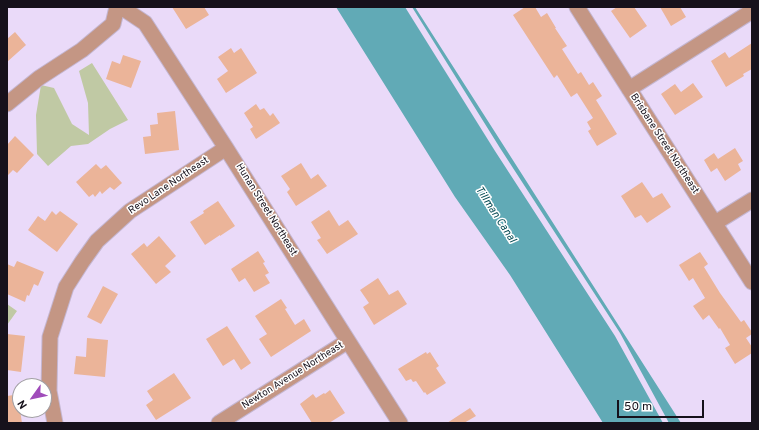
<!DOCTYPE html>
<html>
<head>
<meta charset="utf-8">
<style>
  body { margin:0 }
  #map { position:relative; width:759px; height:430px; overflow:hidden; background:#eadaf9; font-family:Overpass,sans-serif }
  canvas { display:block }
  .frame { position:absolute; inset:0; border:8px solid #16111b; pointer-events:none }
  .north { position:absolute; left:12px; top:378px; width:40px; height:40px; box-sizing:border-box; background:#fff; border:1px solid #a2a0a4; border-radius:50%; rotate:237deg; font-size:11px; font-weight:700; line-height:16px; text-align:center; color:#16111b }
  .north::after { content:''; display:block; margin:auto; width:14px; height:18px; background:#a04cba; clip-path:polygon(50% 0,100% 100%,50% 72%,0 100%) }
  .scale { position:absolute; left:617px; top:400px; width:87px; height:18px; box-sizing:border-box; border:2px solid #16111b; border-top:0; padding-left:5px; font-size:12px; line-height:14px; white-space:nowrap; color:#16111b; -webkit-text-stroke:3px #fff; paint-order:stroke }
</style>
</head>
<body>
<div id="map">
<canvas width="759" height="430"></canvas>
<div class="frame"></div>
<div class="north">N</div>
<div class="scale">50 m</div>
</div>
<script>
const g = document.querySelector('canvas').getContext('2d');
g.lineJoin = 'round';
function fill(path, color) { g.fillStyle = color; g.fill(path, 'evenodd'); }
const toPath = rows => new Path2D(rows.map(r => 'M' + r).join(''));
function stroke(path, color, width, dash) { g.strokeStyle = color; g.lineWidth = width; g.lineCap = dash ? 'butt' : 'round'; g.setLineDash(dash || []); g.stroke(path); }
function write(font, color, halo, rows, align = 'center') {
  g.font = font + ' Overpass,sans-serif'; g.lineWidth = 3; g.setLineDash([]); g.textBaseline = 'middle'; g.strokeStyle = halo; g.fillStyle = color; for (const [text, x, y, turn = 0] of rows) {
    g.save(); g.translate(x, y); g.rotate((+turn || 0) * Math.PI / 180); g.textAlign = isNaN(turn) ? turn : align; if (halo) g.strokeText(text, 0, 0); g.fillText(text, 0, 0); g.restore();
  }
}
fill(toPath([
  [92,63,128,120,110,129,88,144,71,146,48,166,37,154,36,115,41,85,54,88,72,124,89,135,88,103,79,71],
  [7,304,17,311,7,325]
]), '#c0c9a4');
fill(toPath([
  [336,7,405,7,495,151,615,336,663,423,603,423,510,275,455,197],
  [412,7,415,7,681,423,669,423,620,333,500,148]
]), '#61aab6');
fill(toPath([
  [172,7,204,7,209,15,186,29],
  [525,7,535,7,541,17,547,13,556,28,555,28,567,46,562,49,578,74,581,72,589,85,593,82,602,96,596,100,617,134,597,146,588,131,591,129,587,122,593,118,577,93,571,97,557,75,554,78,513,15],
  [617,7,634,7,647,26,630,38,611,11],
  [660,7,680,7,686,17,671,26],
  [15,32,26,45,7,62,7,39],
  [752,43,752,69,743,74,744,76,726,87,711,61,725,52,729,58],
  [231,48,234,53,241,48,257,73,226,93,217,79,228,71,218,57],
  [123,55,141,61,131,88,106,79,112,61,120,64],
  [693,83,703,97,675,115,661,94,675,84,681,92],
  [256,104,260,110,264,108,270,116,273,113,280,123,256,139,250,129,253,127,244,113],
  [175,111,179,150,145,154,143,137,151,136,150,125,158,124,157,113],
  [15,136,34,155,17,173,13,170,7,176,7,145],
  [735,148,743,161,738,164,741,170,725,181,717,168,711,172,704,160,714,153,718,159],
  [301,163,311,179,318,174,327,186,296,206,287,192,290,189,281,176],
  [96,164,101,169,106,165,122,183,114,190,110,187,102,194,100,191,95,197,93,194,89,197,76,182],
  [642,182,653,198,662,193,671,207,647,223,641,215,635,218,621,196],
  [218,201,235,226,220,236,220,235,205,245,190,222,204,213,203,211],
  [329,210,339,226,348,220,358,234,327,254,317,240,321,238,311,222],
  [52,211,56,215,60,211,78,224,57,252,28,230,38,216,45,221],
  [159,236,176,256,165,266,171,272,156,284,131,254,144,243,147,247],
  [258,251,265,262,263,263,269,273,265,275,270,283,254,292,245,278,239,282,231,269],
  [700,252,708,264,704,267,720,293,741,322,744,320,752,332,752,334,746,338,752,347,752,353,735,364,725,348,730,345,720,328,719,329,709,315,703,320,693,306,705,298,693,278,689,281,679,265],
  [17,261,44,272,38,286,34,284,29,296,27,295,25,302,7,294,7,264,14,267],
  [378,278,389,295,398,290,407,304,374,325,363,307,369,303,360,290],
  [103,286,118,294,101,324,87,317],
  [281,299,287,308,285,309,295,325,304,319,311,331,271,357,259,339,267,334,255,316],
  [227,326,251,363,241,370,234,359,223,366,206,339],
  [7,334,25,336,21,372,7,370],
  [87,338,108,340,105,377,74,374,76,356,86,357],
  [426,352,427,354,430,352,439,366,436,368,446,383,427,395,425,392,424,393,416,381,413,382,411,379,406,381,398,369],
  [174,373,191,398,156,420,146,405,153,400,147,391],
  [330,390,345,413,329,423,312,423,300,404,313,394,316,398,324,393,325,394],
  [20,394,20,410,22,423,7,423,7,396],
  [470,408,476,416,464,423,447,423]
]), '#ebb499');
const minor = toPath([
  [121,7,145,23,226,148,348,341,400,423],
  [577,7,752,282],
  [629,89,752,11],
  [7,104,39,78,82,50,113,24,117,7],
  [715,223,752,200],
  [55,423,49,391,50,337,66,287,82,262,97,241,130,211,226,148],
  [219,423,348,341]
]);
stroke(minor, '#c4b6d1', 17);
stroke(minor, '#c49684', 15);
write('10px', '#16111b', '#fff', [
  ["Brisbane Street Northeast",664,144,57],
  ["Revo Lane Northeast",169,186,-34],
  ["Hunan Street Northeast",266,210,58],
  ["Newton Avenue Northeast",293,376,-32]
]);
write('italic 11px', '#034952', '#fff', [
  ["Tillman Canal",495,215,57]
]);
</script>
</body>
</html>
